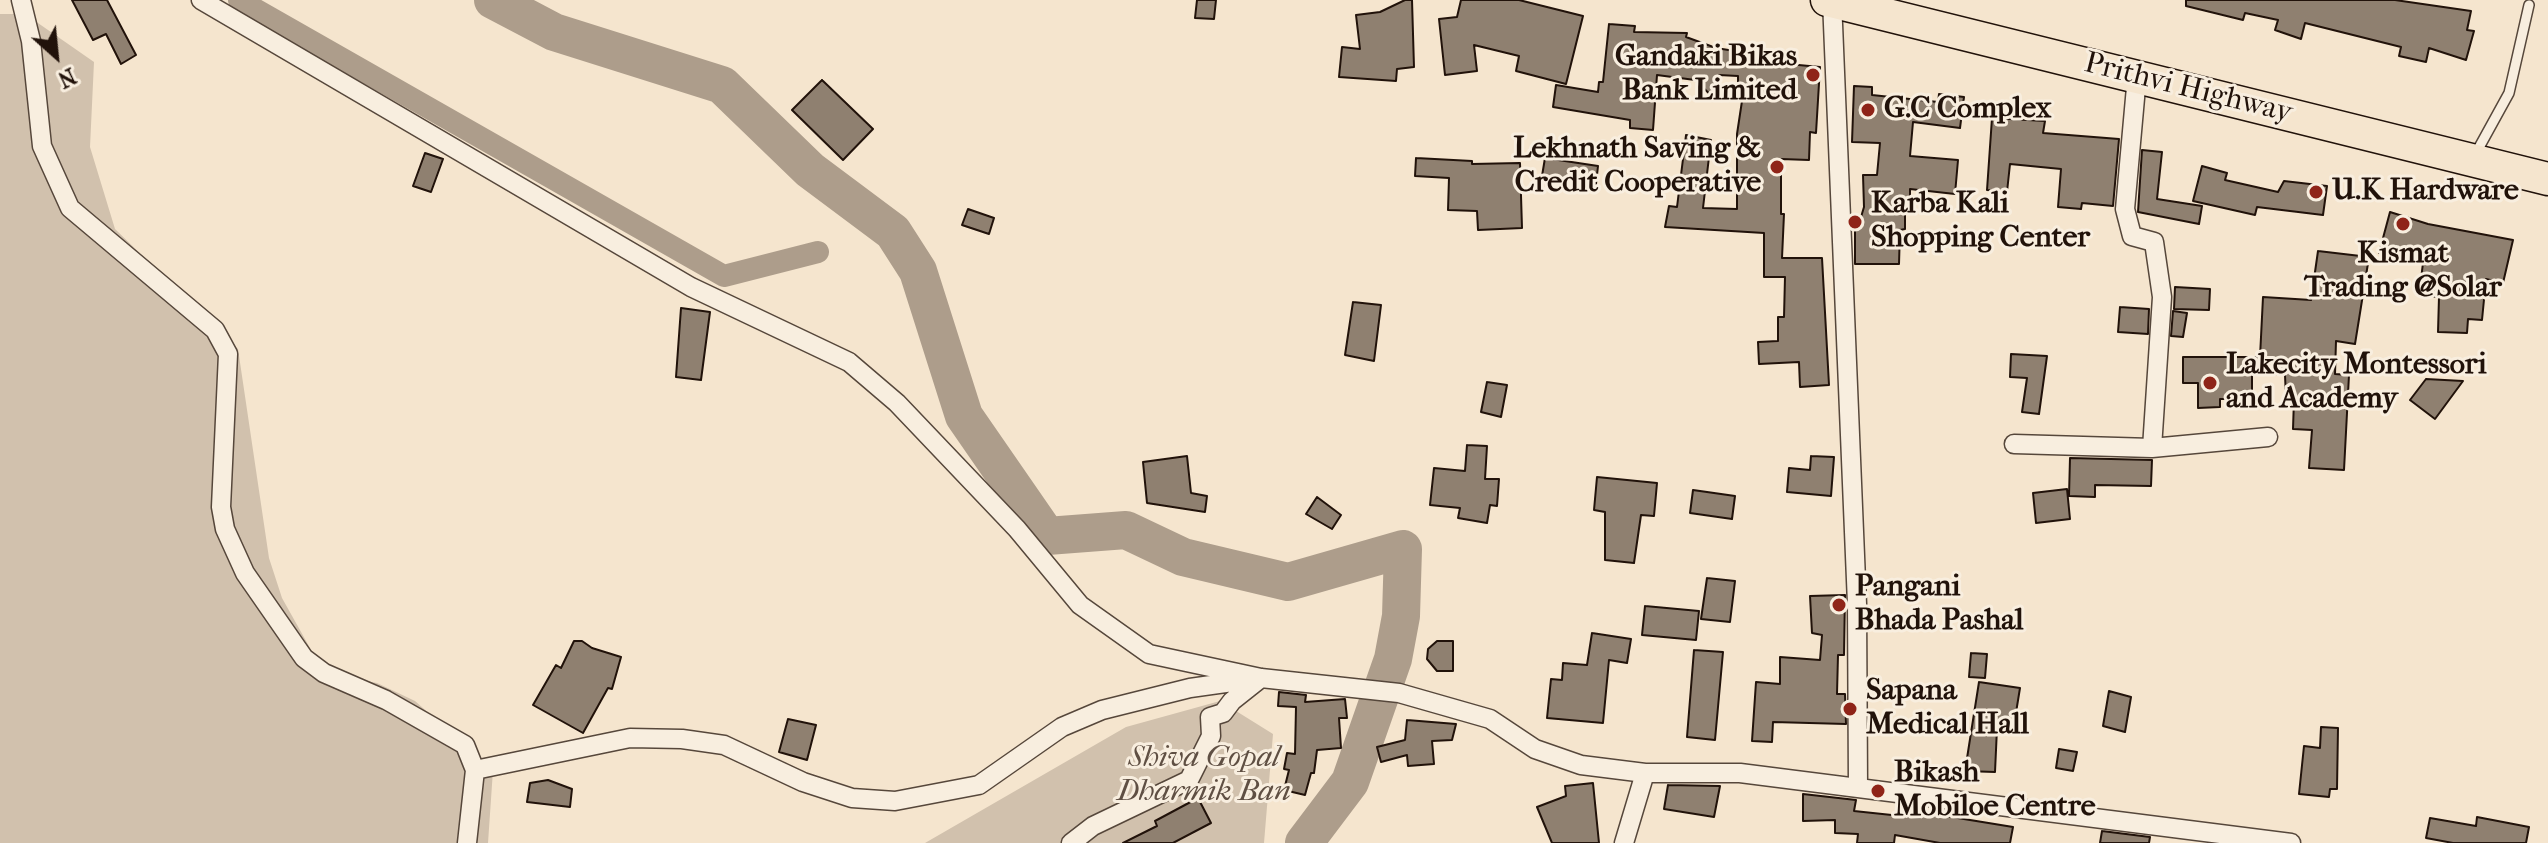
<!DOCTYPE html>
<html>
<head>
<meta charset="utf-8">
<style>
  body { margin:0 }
  #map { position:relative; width:2548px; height:843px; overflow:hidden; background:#f5e5ce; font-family:"IM FELL French Canon",serif }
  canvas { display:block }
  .north { position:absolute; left:16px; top:16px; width:80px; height:80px; -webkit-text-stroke:6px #f8eedf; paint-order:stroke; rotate:153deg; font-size:22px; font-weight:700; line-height:32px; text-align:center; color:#21120a }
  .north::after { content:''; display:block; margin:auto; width:28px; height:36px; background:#21120a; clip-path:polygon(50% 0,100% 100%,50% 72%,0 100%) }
</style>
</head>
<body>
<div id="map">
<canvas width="2548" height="843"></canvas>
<div class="north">N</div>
</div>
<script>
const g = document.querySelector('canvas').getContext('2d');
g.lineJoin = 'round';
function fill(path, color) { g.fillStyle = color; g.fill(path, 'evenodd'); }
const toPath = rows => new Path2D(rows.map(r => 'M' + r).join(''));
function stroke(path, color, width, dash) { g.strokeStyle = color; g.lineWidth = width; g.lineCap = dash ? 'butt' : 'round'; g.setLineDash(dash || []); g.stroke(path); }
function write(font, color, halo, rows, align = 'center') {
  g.font = font + ' "IM FELL French Canon",serif'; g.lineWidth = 6; g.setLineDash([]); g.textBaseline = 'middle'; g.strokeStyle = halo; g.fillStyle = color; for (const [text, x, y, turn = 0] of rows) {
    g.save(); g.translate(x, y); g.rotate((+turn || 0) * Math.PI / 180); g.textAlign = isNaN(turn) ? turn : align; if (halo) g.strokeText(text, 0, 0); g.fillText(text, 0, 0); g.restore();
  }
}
fill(toPath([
  [0,14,25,14,94,62,90,147,115,229,238,349,269,558,282,598,324,673,377,683,415,701,493,770,488,843,0,843],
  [1220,701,1273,734,1264,843,925,843,1126,727]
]), '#d1c1ad');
stroke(toPath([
  [239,0,724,276,818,252]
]), '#ad9d8b', 22);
stroke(toPath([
  [493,0,554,32,722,85,810,170,893,232,918,271,964,416,1047,536,1126,530,1183,557,1288,582,1403,549,1401,616,1393,659,1350,782,1304,843]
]), '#ad9d8b', 38);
const building = toPath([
  [72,0,107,0,136,55,121,64,106,34,93,40,72,0],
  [1197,0,1216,0,1214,19,1195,18,1197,0],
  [1405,0,1412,0,1414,67,1397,69,1396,81,1339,77,1342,47,1360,49,1356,15,1380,12,1405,0],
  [1461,0,1519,0,1583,16,1566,84,1516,71,1519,56,1474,45,1477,71,1445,75,1439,19,1457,17,1461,0],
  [2186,0,2395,0,2471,11,2467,30,2474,31,2466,60,2429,48,2426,62,2399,56,2401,47,2305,23,2301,39,2275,30,2278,20,2245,13,2243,20,2186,6,2186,0],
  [1609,24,1635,26,1634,32,1687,33,1686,37,1716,48,1747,53,1745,60,1820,67,1816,133,1810,132,1809,160,1781,159,1781,214,1784,214,1782,258,1822,258,1829,385,1800,387,1799,362,1759,364,1758,342,1778,341,1778,317,1784,317,1785,277,1764,277,1764,233,1665,227,1669,206,1677,207,1686,135,1711,140,1703,208,1737,209,1737,134,1742,101,1738,100,1738,76,1719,75,1716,100,1695,80,1657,75,1653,130,1630,128,1630,120,1553,107,1556,85,1598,92,1599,82,1603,82,1609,24],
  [822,80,873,129,843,160,792,110,822,80],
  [1854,86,1872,87,1872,95,1938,102,1939,94,1964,97,1960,128,1913,122,1910,156,1958,160,1955,194,1910,189,1910,203,1905,203,1905,229,1900,230,1899,264,1855,264,1855,217,1861,217,1864,207,1863,175,1877,175,1880,143,1852,142,1854,86],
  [1992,118,2045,121,2043,133,2119,139,2113,206,2082,203,2081,209,2058,207,2061,169,2010,164,2007,192,1987,190,1992,118],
  [2142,150,2162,152,2157,199,2202,206,2199,224,2138,212,2142,150],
  [425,153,443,159,431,192,413,186,425,153],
  [1416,158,1472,161,1472,164,1520,163,1522,228,1478,230,1477,211,1448,210,1449,178,1415,176,1416,158],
  [1545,158,1598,166,1596,184,1542,176,1545,158],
  [2202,166,2227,173,2225,180,2278,192,2284,181,2327,186,2323,215,2257,207,2255,215,2193,201,2202,166],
  [968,209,994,218,989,234,962,225,968,209],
  [2390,212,2428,224,2513,240,2503,283,2486,279,2482,320,2468,319,2467,333,2438,332,2439,297,2419,295,2423,263,2379,253,2390,212],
  [2318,251,2369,257,2355,344,2336,341,2335,374,2349,375,2344,470,2309,468,2312,430,2293,429,2294,399,2286,399,2285,375,2252,372,2252,399,2220,399,2220,407,2198,408,2198,383,2183,383,2183,357,2260,357,2263,297,2311,300,2318,251],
  [2175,287,2210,289,2209,310,2174,309,2175,287],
  [1353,302,1381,305,1374,361,1345,355,1353,302],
  [2120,307,2149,309,2148,334,2118,332,2120,307],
  [681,308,710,312,701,380,676,377,681,308],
  [2173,311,2187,313,2183,337,2171,336,2173,311],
  [2011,354,2047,356,2039,414,2022,412,2027,378,2010,377,2011,354],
  [2426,379,2463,381,2435,419,2410,400,2426,379],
  [1487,382,1507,385,1501,417,1481,412,1487,382],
  [1467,445,1487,446,1485,479,1499,479,1497,506,1490,505,1487,523,1458,518,1460,508,1430,505,1434,468,1465,471,1467,445],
  [1187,456,1191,493,1207,496,1205,512,1147,503,1143,462,1187,456],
  [1811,456,1834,457,1831,496,1787,492,1789,468,1810,470,1811,456],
  [2070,458,2152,460,2151,486,2095,485,2095,497,2069,496,2070,458],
  [1597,477,1657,483,1654,516,1641,515,1634,563,1605,560,1605,512,1594,510,1597,477],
  [2067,489,2070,519,2036,523,2033,493,2067,489],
  [1693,490,1735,496,1732,519,1690,513,1693,490],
  [1317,497,1341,515,1332,529,1306,514,1317,497],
  [1707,578,1735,581,1730,622,1701,619,1707,578],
  [1845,595,1844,655,1838,655,1837,694,1845,694,1846,724,1773,722,1772,742,1752,741,1756,682,1780,684,1780,657,1820,660,1822,635,1812,633,1810,596,1845,595],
  [1645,606,1699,611,1696,640,1642,635,1645,606],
  [1592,633,1631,639,1627,663,1609,660,1603,723,1547,718,1551,679,1562,680,1563,663,1587,665,1592,633],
  [574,641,582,641,592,648,621,657,612,689,608,688,583,733,533,705,556,665,561,668,574,641],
  [1437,641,1453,641,1453,671,1437,671,1427,659,1428,649,1437,641],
  [1694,650,1723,652,1715,740,1687,737,1694,650],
  [1971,653,1987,654,1985,678,1969,677,1971,653],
  [1979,682,2020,688,2013,731,1997,728,1995,772,1965,771,1979,682],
  [2109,691,2131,697,2125,732,2103,726,2109,691],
  [1279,692,1306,695,1305,702,1345,699,1347,718,1339,718,1341,748,1317,750,1314,773,1311,773,1305,795,1284,790,1289,770,1284,769,1287,753,1295,754,1296,707,1278,706,1279,692],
  [788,719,816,725,807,760,779,752,788,719],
  [1407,720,1456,724,1452,740,1432,741,1434,764,1408,766,1407,755,1381,762,1377,747,1405,740,1407,720],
  [2321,727,2338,728,2337,789,2330,789,2329,797,2299,794,2304,746,2320,748,2321,727],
  [2059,749,2077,752,2073,771,2056,768,2059,749],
  [548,780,572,789,570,807,527,802,530,783,548,780],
  [1593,783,1599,843,1552,843,1537,807,1566,796,1565,786,1593,783],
  [1668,785,1720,786,1714,817,1664,809,1668,785],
  [1803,794,1856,800,1854,811,1920,818,1921,812,2013,827,2010,843,1940,843,1895,835,1894,843,1857,843,1858,834,1835,833,1835,820,1803,821,1803,794],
  [1198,798,1211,823,1173,843,1123,843,1157,826,1155,821,1198,798],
  [2477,817,2529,827,2526,843,2453,843,2426,838,2430,818,2476,826,2477,817],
  [2102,831,2150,837,2149,843,2100,843,2102,831]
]);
fill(building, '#8f8070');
stroke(building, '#21120a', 2);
const lane = toPath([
  [2476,153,2509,93,2529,5]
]);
const street = toPath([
  [21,0,31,41,42,146,70,208,215,330,228,354,221,507,225,529,245,573,304,658,324,673,386,700,465,745,475,770,467,843],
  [201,0,691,287,849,362,897,403,1017,529,1080,605,1149,654,1261,678,1399,693,1490,719,1535,749,1581,765,1645,773],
  [1832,0,1857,604,1858,787],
  [2137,76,2125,209,2132,236,2154,242,2162,297,2152,448,2268,437],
  [2014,444,2152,448],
  [475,770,630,738,682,739,724,745,803,782,852,798,895,801,979,785,1062,727,1102,710,1190,688,1261,678,1232,701,1223,713,1210,717,1211,736,1189,780,1093,826,1071,843],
  [1624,843,1645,773,1740,773,2291,843]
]);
const highway = toPath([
  [1827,0,2548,179]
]);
stroke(lane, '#56473b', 12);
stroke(street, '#56473b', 21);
stroke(highway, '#21120a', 35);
stroke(lane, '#f8eedf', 9);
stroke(street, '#f8eedf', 18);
stroke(highway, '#f5e5ce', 32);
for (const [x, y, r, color] of [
  [1813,75,8,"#8f2418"],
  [1868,110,8,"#8f2418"],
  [1777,167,8,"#8f2418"],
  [2316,192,8,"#8f2418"],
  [1855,222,8,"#8f2418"],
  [2403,224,8,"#8f2418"],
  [2210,383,8,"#8f2418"],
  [1839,605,8,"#8f2418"],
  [1850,709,8,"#8f2418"],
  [1878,791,8,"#8f2418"]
]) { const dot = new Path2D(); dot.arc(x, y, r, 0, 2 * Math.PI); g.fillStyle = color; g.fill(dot); stroke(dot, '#f8eedf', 3); }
write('bold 30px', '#21120a', '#f8eedf', [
  ["Gandaki Bikas",1797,58,"right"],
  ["Bank Limited",1797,92,"right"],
  ["G.C Complex",1884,110],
  ["Lekhnath Saving &",1761,150,"right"],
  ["Credit Cooperative",1761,184,"right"],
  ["U.K Hardware",2332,192],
  ["Karba Kali",1871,205],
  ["Shopping Center",1871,239],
  ["Kismat",2403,255,"center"],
  ["Trading @Solar",2403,289,"center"],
  ["Lakecity Montessori",2226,366],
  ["and Academy",2226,400],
  ["Pangani",1855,588],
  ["Bhada Pashal",1855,622],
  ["Sapana",1866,692],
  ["Medical Hall",1866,726],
  ["Bikash",1894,774],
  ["Mobiloe Centre",1894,808]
], 'left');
write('30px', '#21120a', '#f8eedf', [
  ["Prithvi Highway",2188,89,14]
]);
write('italic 30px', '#5f4f43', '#f8eedf', [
  ["Shiva Gopal",1204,759],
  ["Dharmik Ban",1204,793]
]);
</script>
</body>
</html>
